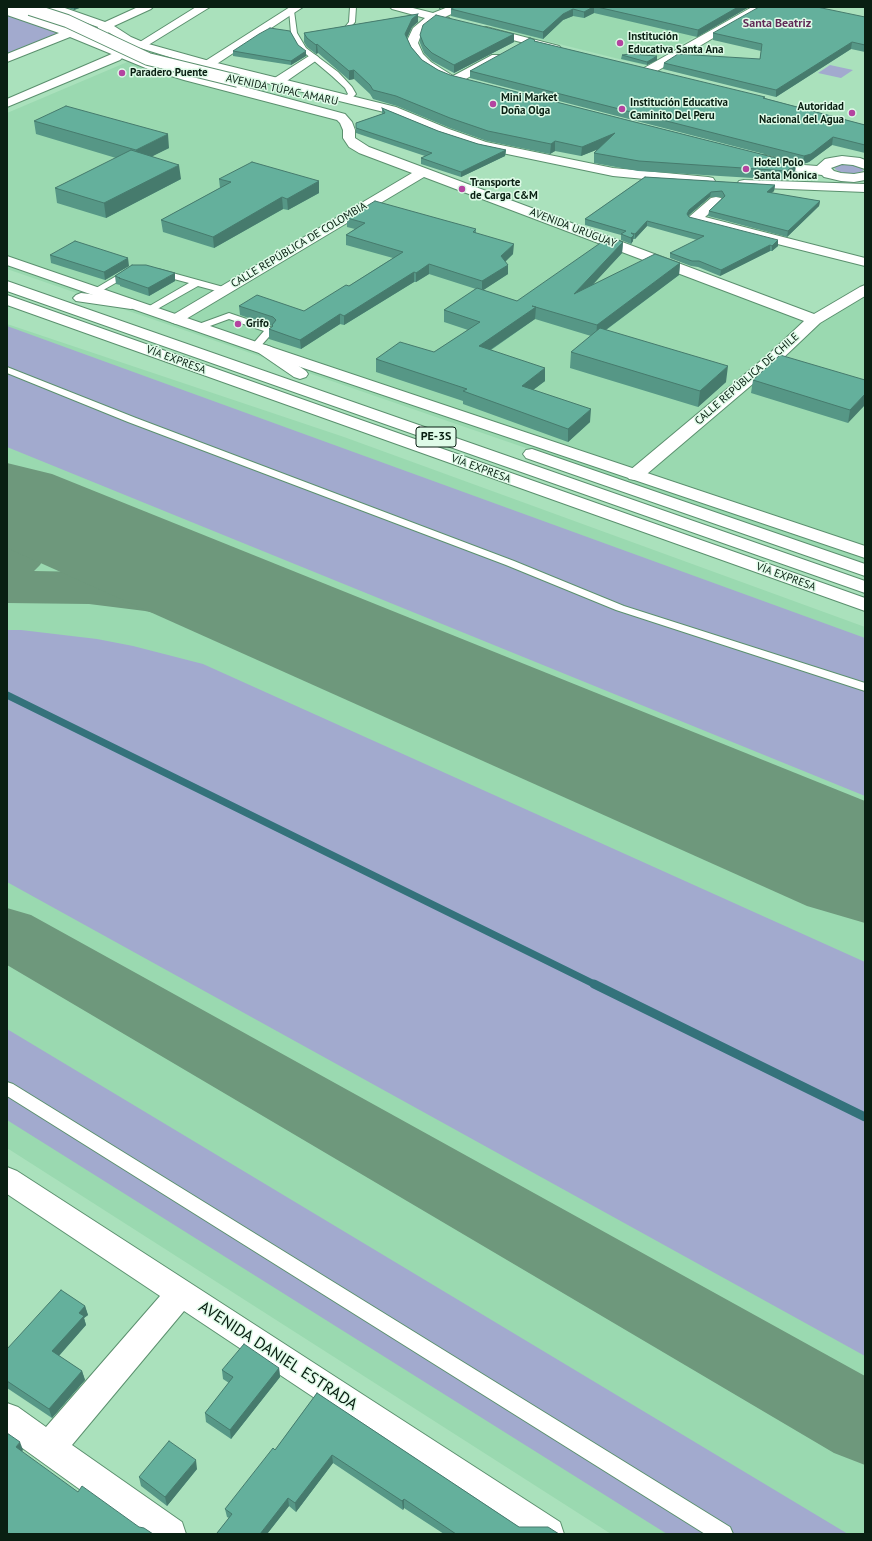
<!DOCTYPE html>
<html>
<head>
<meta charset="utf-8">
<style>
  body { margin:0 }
  #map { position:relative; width:872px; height:1541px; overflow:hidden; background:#aae1bc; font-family:"PT Sans",sans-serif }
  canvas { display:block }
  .frame { position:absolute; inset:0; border:8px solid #091f12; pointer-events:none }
</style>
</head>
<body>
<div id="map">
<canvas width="872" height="1541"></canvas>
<div class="frame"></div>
</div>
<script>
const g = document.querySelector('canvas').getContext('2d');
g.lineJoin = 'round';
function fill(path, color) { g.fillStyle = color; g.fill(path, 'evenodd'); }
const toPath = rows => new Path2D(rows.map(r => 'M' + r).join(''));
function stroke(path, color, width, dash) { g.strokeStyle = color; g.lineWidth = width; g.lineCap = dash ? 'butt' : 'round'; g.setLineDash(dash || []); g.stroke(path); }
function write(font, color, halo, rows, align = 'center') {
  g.font = font + ' "PT Sans",sans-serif'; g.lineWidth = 3; g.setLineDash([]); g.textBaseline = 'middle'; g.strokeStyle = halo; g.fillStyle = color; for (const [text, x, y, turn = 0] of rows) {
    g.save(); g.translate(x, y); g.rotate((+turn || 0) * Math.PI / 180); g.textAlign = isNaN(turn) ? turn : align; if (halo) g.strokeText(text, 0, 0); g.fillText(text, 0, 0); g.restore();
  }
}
fill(toPath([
  [534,7,749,7,643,65,491,27],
  [132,60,326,113,349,125,350,136,362,147,809,321,865,284,865,565,7,269,7,113],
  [7,324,344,437,865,627,865,1534,611,1534,7,1148]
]), '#9ad9b0');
fill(toPath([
  [7,15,60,33,7,54],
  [830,65,853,70,841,78,818,73],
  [851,163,862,167,863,171,853,174,840,172,835,169,834,167,838,164],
  [7,326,865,638,865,796,7,447],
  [7,630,21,630,97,639,133,646,203,664,865,962,865,1356,7,882],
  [7,1029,848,1534,667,1534,7,1120]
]), '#a2aace');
stroke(toPath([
  [7,695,596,985]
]), '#34727b', 7);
stroke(toPath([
  [594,984,865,1117]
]), '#34727b', 9);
fill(toPath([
  [7,488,25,492,37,501,53,521,55,532,53,543,40,565,34,571,89,572,145,579,325,615,333,627,325,639,305,644,145,611,89,604,7,603,7,488],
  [7,908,31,915,865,1376,865,1465,834,1453,7,965,7,908]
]), '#6e987c');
fill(toPath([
  [7,463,52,474,865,801,865,923,807,906,7,548,7,463]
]), '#6e987c');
const lane = toPath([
  [350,7,356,7,355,22,349,29,333,33,333,31,345,27,349,22,350,7],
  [289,10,294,11,297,33,306,48,338,72,352,87,356,94,349,101,343,101,342,99,348,94,345,88,332,76,300,49,291,33,289,10],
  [130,268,134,271,133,273,98,293,92,293,91,291,130,268],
  [158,269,227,288,228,290,224,293,198,286,152,312,146,312,144,310,146,308,189,283,155,274,154,272,155,270,158,269],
  [229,313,273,328,275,330,259,348,256,349,251,346,264,331,229,319,199,330,194,327,196,325,229,313],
  [7,367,136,418,514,561,624,606,865,683,865,691,616,610,506,565,128,422,7,373,7,367],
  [7,1082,13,1084,730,1527,733,1534,705,1534,7,1096,7,1082]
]);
const street = toPath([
  [196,7,210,7,145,47,137,47,135,45,196,7],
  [290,7,303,7,200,75,345,114,352,122,355,130,355,138,369,147,814,314,860,287,865,285,865,296,820,323,781,360,641,479,635,480,629,479,626,475,629,471,769,354,804,321,424,177,181,322,176,324,171,322,168,319,171,316,412,173,359,153,349,147,343,138,343,130,340,123,337,120,184,80,148,69,70,37,7,62,7,54,59,33,7,15,7,8,94,38,156,63,188,72,290,7],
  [390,7,409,7,433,13,448,7,464,7,462,9,445,17,449,18,451,20,449,22,445,23,436,21,422,32,418,43,423,54,431,62,453,76,492,55,500,55,502,57,500,59,459,83,455,84,444,80,423,68,412,55,406,43,413,28,425,18,392,9,390,7],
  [752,7,766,7,652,74,648,75,644,74,642,71,644,68,752,7],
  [486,27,559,46,561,48,559,50,555,51,482,32,480,30,482,28,486,27],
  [313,54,317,56,319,58,317,60,281,85,273,85,271,82,273,79,309,56,313,54],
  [766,155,804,165,817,166,825,159,830,158,842,156,860,158,865,160,865,169,853,165,842,164,831,168,834,171,841,173,854,174,865,172,865,180,854,182,841,181,824,177,822,175,798,172,761,162,759,159,761,156,766,155],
  [716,197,721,198,723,201,705,217,865,258,865,266,690,222,688,219,690,216,711,198,716,197],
  [7,1167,17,1171,560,1522,564,1534,519,1534,184,1311,72,1445,182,1522,186,1534,142,1534,7,1437,7,1403,18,1407,46,1427,160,1296,7,1194,7,1167]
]);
const secondary = toPath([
  [7,7,22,7,58,21,75,33,73,35,69,36,65,35,50,25,8,9,7,7],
  [45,7,62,7,105,22,138,7,153,7,151,9,114,26,131,37,145,43,213,62,396,107,449,129,486,142,613,168,708,177,713,178,715,181,713,184,708,185,613,176,483,149,439,135,388,113,205,68,137,47,123,41,108,32,113,42,127,53,120,60,7,107,7,99,114,53,102,44,96,33,98,27,47,9,45,7],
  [744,180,865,184,865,192,739,187,737,184,739,181,744,180],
  [7,256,271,347,865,546,865,558,259,353,7,265,7,256],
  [7,295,865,598,865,611,7,305,7,295]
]);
const primary = toPath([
  [7,281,865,581,865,593,7,291,7,281],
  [81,293,131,299,136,301,139,304,136,307,131,309,76,301,73,298,76,295,81,293],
  [265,345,271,347,306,371,308,374,306,377,300,379,294,377,259,353,257,350,259,347,265,345],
  [532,449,865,564,865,576,526,458,523,454,526,450,532,449]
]);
stroke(lane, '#5b906e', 2);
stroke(street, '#5b906e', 2);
stroke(secondary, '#5b906e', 2);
stroke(primary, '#5b906e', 2);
fill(lane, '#fff');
fill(street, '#fff');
fill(secondary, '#fff');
fill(primary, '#fff');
const secondaryBridge = toPath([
  [30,9,67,21,148,59,238,81]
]);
stroke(secondaryBridge, '#5b906e', 14, []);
stroke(secondaryBridge, '#fff', 12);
fill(toPath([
  [65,7,82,7,74,10],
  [455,7,749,7,697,37,594,13,584,18,573,16,563,20,543,39,451,16,451,9],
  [418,14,418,22,412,27,407,38,411,47,422,60,438,70,450,75,796,163,795,172,786,180,638,171,594,163,594,153,598,149,581,156,555,151,550,154,487,141,450,128,397,106,373,99,370,94,354,79,349,80,318,53,316,54,307,47,304,42,304,33],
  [865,17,865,52,851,49,776,97,663,69,664,63,760,59,761,51,713,40,713,33],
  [514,34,514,42,454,73,432,61,424,53,420,43,420,35],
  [535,41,764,98,865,125,865,153,832,145,809,162,803,164,470,78,470,71],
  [298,45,306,56,291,65,233,56,233,51],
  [622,55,657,60,647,65,621,59],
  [382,108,438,131,478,144,506,150,505,156,461,177,421,164,421,158,425,156,356,133,356,123,382,114],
  [34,121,169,148,152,156,181,179,106,218,57,203,55,188,116,158,36,134],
  [645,177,775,185,774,191,771,193,820,201,819,206,787,237,708,216,709,211,722,198,721,197,710,197,689,215,688,216,689,217,778,246,772,251,770,251,720,276,698,267,691,266,670,258,670,253,697,240,647,226,635,239,633,239,633,241,631,244,621,240,621,235,585,225,585,219],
  [219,179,319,193,288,210,283,209,214,248,163,232,161,220,220,188],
  [347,218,476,229,476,233,513,254,505,261,508,274,483,290,517,301,623,242,622,253,593,284,680,263,679,275,606,330,726,382,698,407,570,368,571,352,591,336,535,319,491,350,545,381,533,390,590,422,568,442,463,404,463,401,376,372,376,359,434,352,468,330,444,322,444,310,476,289,429,274,416,282,414,282,344,325,340,324,301,349,269,339,269,329,272,326,240,315,239,306,304,311,349,286,393,258,346,245,346,235,355,229,347,227],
  [50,255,129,266,105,280,51,263],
  [115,276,175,281,149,296,120,286,120,285,116,284],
  [753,380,865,380,848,423,751,393],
  [85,1306,88,1315,84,1318,86,1325,59,1356,82,1371,85,1380,52,1418,7,1388,7,1349],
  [279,1368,280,1377,231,1439,206,1422,205,1413,229,1383,223,1379,222,1370],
  [317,1393,519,1527,559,1534,444,1534,404,1508,403,1510,333,1463,296,1512,289,1506,267,1534,217,1534,217,1533,229,1518,227,1517,225,1509,275,1450],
  [197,1469,167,1506,141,1486,139,1477]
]), '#569786');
fill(toPath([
  [74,7,82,7,74,10],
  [439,7,444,7,439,9],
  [593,7,594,7,594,13,584,18,584,12],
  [738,7,749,7,697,37,698,30],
  [573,9,573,16,563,20,543,39,543,32,563,14],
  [418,14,418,22,412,27,405,42,405,34,412,19],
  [514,34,514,42,454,73,454,65],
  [852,42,851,49,776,97,776,90],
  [317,44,318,53,316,54,316,45],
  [306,51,306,56,291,65,291,61],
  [657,56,657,60,647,65,647,62],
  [354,70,354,79,349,80,349,71],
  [615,133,614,143,581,156,582,147],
  [168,134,169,148,137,164,136,150],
  [833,137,832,145,809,162,803,164,804,156],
  [555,141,555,151,550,154,551,144],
  [506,150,505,156,461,177,461,172],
  [796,163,795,172,786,180,787,171],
  [179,165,181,179,106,218,104,203],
  [319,181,319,193,288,210,287,199],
  [775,185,774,191,766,198,767,192],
  [711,192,710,197,689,215,687,220,687,214,689,210],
  [282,197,283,209,214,248,213,237],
  [820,201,819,206,787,237,788,231],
  [647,221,647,226,635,239,635,234],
  [634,235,633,241,631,244,631,238],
  [778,240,778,246,772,251,772,246],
  [623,242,622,253,573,306,574,294],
  [514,244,513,254,501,266,501,256],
  [770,245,770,251,720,276,721,270],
  [128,258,129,266,105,280,104,272],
  [680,263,679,275,596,337,597,325],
  [429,264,429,274,416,282,416,273],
  [508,265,508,274,482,291,482,281],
  [414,272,414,282,344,325,344,316],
  [175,273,175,281,149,296,148,288],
  [536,307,535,319,478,358,479,346],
  [340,314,340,324,301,349,300,340],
  [728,366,726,382,698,407,700,391],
  [545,368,545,381,521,399,522,386],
  [865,394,865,405,848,423,850,410],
  [591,409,590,422,568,442,568,429],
  [85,1306,88,1315,84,1318,86,1325,55,1360,52,1351,79,1313],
  [279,1368,280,1377,231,1439,230,1430],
  [82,1371,85,1380,52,1418,49,1409],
  [20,1442,23,1450,19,1455,16,1447],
  [332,1455,333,1463,296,1512,295,1503],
  [196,1460,197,1469,167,1506,165,1497],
  [288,1498,289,1506,267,1534,260,1534],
  [404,1499,404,1508,403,1510,402,1501]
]), '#467b6d');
const building = toPath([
  [455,7,593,7,584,12,573,9,563,14,543,32,451,9,455,7],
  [597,7,738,7,698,30,597,7],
  [759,7,817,7,865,17,865,45,852,42,776,90,664,63,678,54,760,59,762,44,713,33,759,7],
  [418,14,412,19,405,34,411,47,422,60,438,70,450,75,796,163,787,171,639,161,594,153,615,133,582,147,555,141,551,144,488,131,450,118,396,96,373,90,370,85,354,70,349,71,317,44,316,45,307,38,304,33,418,14],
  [436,15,514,34,454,65,432,53,424,45,420,35,423,25,436,15],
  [270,28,290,31,298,45,306,51,291,61,233,51,259,34,270,28],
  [530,38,535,40,534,41,765,97,763,98,865,125,865,145,833,137,811,154,804,156,470,71,530,38],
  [630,54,657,56,647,62,622,55,630,54],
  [66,106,168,134,136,150,34,121,66,106],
  [382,108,438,131,478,144,506,150,461,172,421,158,432,153,356,128,356,123,385,113,382,108],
  [131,150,179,165,104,203,55,188,131,150],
  [252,162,319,181,287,199,282,197,213,237,161,220,231,182,219,179,252,162],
  [645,177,775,185,767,192,820,201,788,231,709,211,725,196,722,191,711,192,689,210,687,214,689,217,778,240,772,246,770,245,721,270,699,261,692,261,670,253,704,236,647,221,635,234,631,233,634,235,631,238,621,234,626,231,585,219,645,177],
  [375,201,476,229,473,232,514,244,501,256,508,265,482,281,429,264,416,273,414,272,344,316,340,314,300,340,269,329,273,326,272,325,276,320,273,317,239,306,257,295,304,311,346,285,349,286,403,252,346,235,365,223,347,218,375,201],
  [609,237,623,242,574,294,655,254,680,263,597,325,532,306,536,307,479,346,545,368,522,386,591,409,568,429,463,391,467,389,376,359,400,342,434,352,480,322,444,310,477,288,517,301,609,237],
  [75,241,128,258,104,272,50,255,75,241],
  [132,265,146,265,175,273,148,288,119,278,120,278,115,276,132,265],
  [600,328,728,366,700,391,571,352,600,328],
  [780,355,865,380,865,394,850,410,753,380,780,355],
  [61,1290,85,1306,79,1313,84,1316,52,1351,82,1371,49,1409,7,1381,7,1349,61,1290],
  [244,1344,279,1368,230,1430,205,1413,233,1377,222,1370,244,1344],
  [317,1393,519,1527,548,1527,559,1534,456,1534,404,1499,402,1501,332,1455,295,1503,288,1498,260,1534,218,1534,217,1533,232,1514,225,1509,273,1448,275,1450,317,1393],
  [7,1433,20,1442,16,1447,78,1492,82,1486,139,1527,144,1528,153,1534,86,1534,85,1533,85,1534,7,1534,7,1433],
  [169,1441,196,1460,165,1497,139,1477,169,1441]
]);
fill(building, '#64b09c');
stroke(building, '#467b6d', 1);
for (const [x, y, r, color] of [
  [620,43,4,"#b444a0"],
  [122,73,4,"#b444a0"],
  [493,104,4,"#b444a0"],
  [622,109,4,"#b444a0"],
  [852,113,4,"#b444a0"],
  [746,169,4,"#b444a0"],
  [462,189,4,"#b444a0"],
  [238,324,4,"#b444a0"]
]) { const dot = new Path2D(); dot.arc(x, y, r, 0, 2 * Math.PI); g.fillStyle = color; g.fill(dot); stroke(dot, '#dffbe8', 1.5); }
write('bold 11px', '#091f12', '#dffbe8', [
  ["Institución",628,37],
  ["Educativa Santa Ana",628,50],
  ["Paradero Puente",130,73],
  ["Mini Market",501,98],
  ["Doña Olga",501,111],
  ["Institución Educativa",630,103],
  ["Caminito Del Peru",630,116],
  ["Autoridad",844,107,"right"],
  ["Nacional del Agua",844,120,"right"],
  ["Hotel Polo",754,163],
  ["Santa Monica",754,176],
  ["Transporte",470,183],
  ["de Carga C&M",470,196],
  ["Grifo",246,324]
], 'left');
write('11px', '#091f12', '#dffbe8', [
  ["AVENIDA TÚPAC AMARU",282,90,12],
  ["AVENIDA URUGUAY",573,228,21],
  ["CALLE REPÚBLICA DE COLOMBIA",299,245,-31],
  ["VÍA EXPRESA",176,360,20],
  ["CALLE REPÚBLICA DE CHILE",747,379,-41],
  ["VÍA EXPRESA",481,469,20],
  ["VÍA EXPRESA",786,577,20]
]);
write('bold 12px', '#622b57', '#dffbe8', [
  ["Santa Beatriz",777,24]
]);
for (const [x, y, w] of [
  [436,437,40]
]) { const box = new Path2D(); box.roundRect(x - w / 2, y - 10, w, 20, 3); g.fillStyle = '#dffbe8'; g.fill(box); stroke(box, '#091f12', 1); }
write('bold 12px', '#091f12', null, [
  ["PE-3S",436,437]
]);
write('16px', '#091f12', '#dffbe8', [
  ["AVENIDA DANIEL ESTRADA",278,1356,33]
]);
</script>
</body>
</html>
